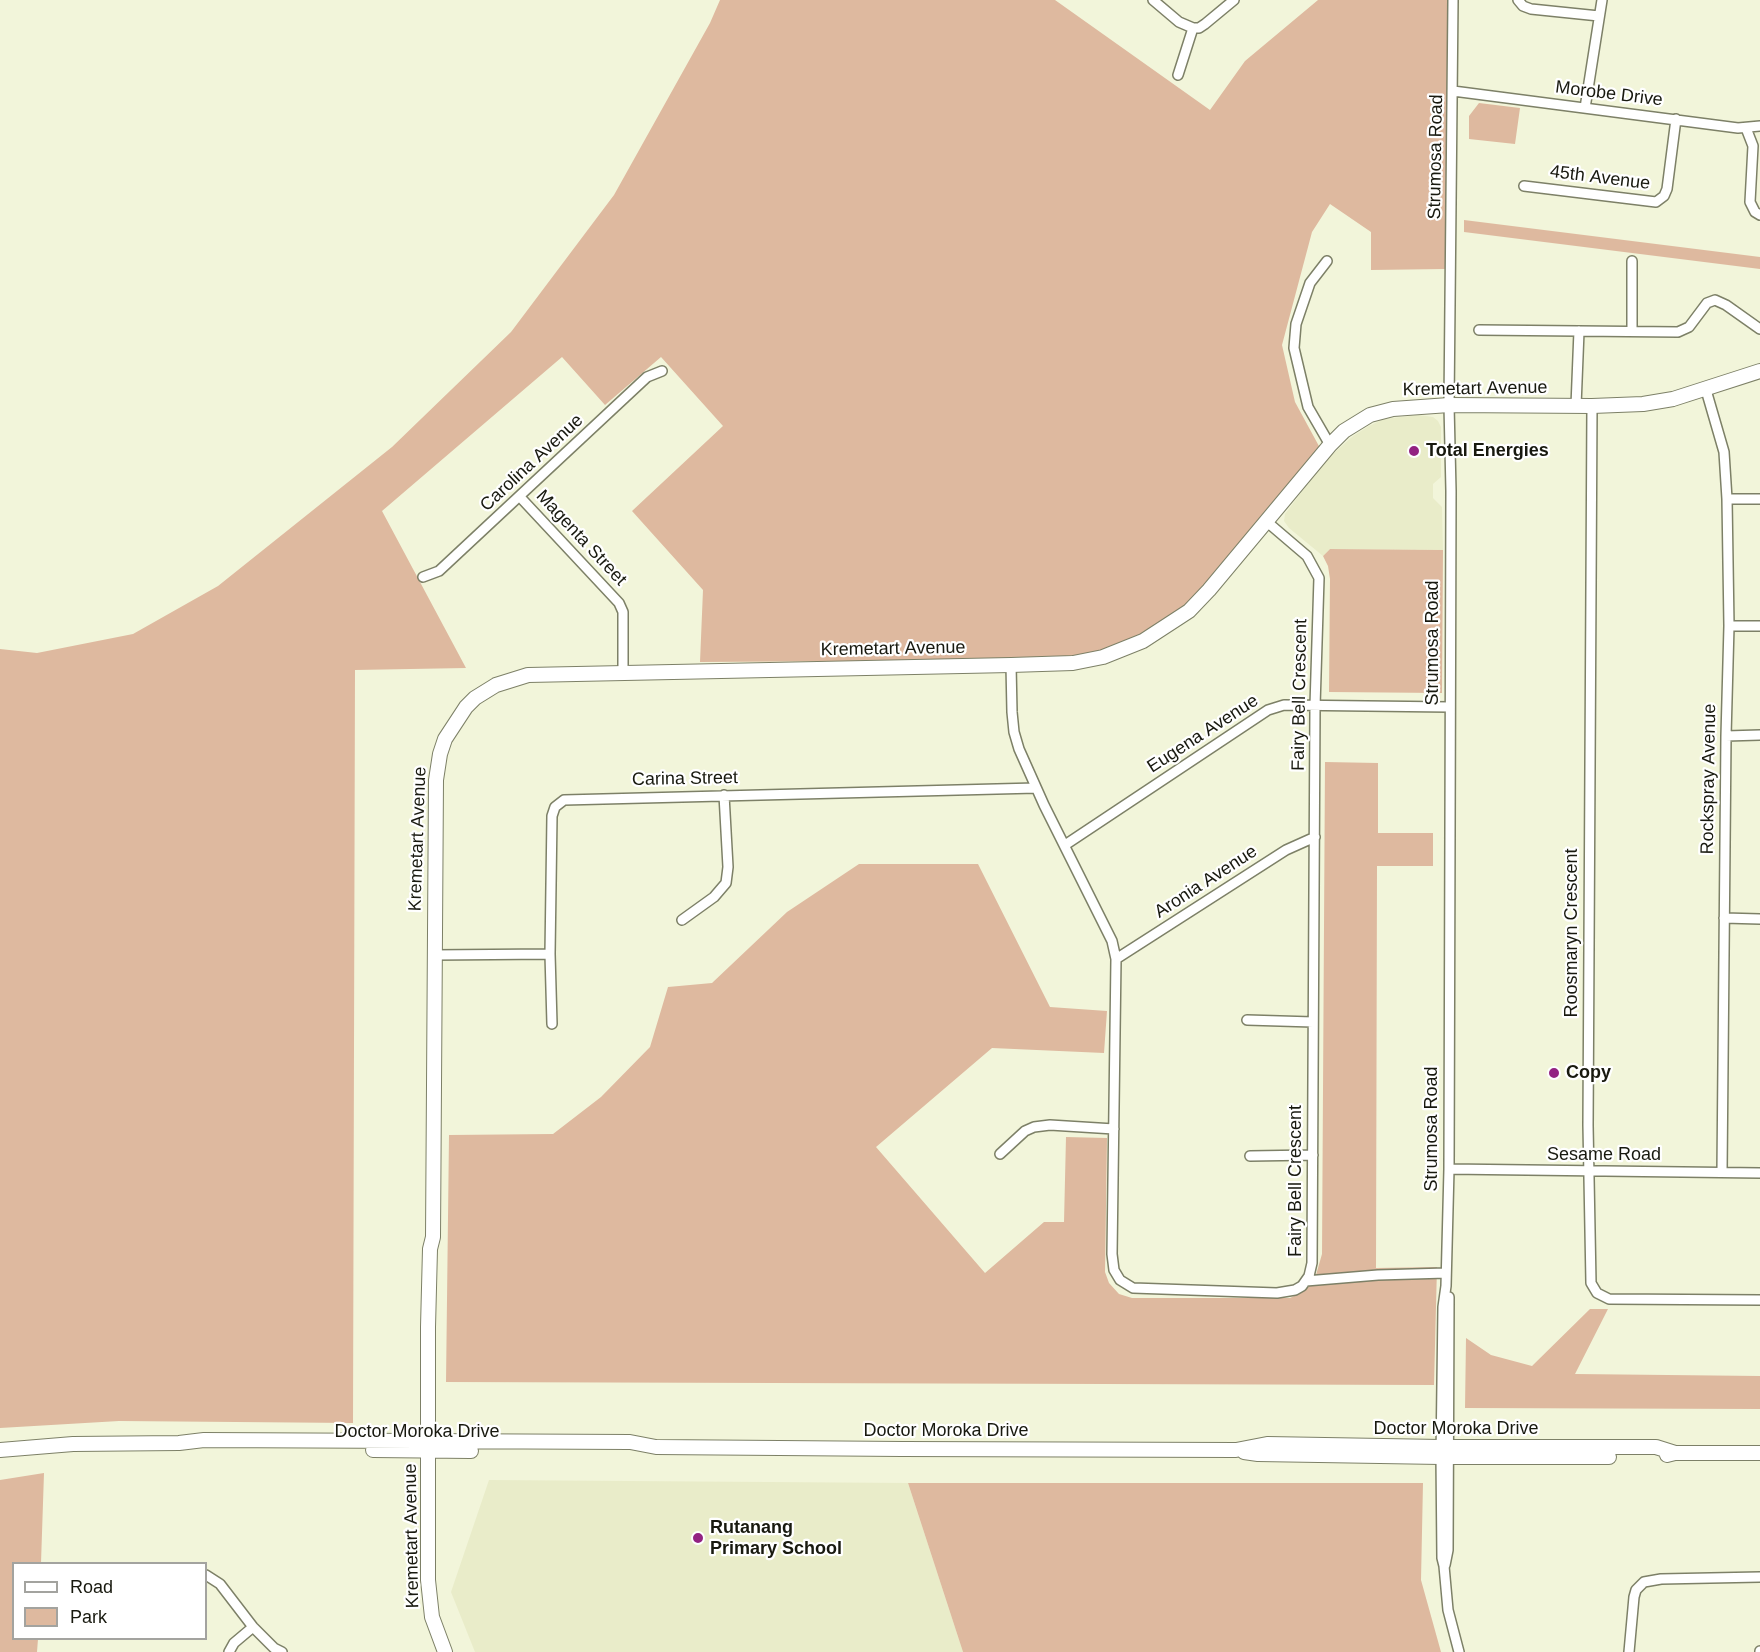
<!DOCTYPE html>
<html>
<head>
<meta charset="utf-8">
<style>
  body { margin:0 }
  #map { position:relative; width:1760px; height:1652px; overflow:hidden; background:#f2f5da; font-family:Arial,sans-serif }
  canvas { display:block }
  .legend { position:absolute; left:12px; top:1562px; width:195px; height:78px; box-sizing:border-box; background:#fff; border:2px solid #a3a39f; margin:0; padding:8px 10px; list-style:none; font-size:18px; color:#18190f }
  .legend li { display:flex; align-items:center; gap:12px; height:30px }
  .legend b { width:30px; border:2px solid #a3a39f }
</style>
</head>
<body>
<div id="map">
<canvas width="1760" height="1652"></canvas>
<ul class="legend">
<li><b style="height:8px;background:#fff"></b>Road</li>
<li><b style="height:16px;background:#deb99f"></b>Park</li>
</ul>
</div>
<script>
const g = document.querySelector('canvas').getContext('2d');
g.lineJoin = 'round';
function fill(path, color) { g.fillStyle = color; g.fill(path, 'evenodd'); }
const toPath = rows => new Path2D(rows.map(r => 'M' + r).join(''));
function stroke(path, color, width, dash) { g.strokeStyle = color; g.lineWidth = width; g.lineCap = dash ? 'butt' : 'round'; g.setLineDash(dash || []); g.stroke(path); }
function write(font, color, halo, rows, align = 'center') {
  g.font = font + ' Arial,sans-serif'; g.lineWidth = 4.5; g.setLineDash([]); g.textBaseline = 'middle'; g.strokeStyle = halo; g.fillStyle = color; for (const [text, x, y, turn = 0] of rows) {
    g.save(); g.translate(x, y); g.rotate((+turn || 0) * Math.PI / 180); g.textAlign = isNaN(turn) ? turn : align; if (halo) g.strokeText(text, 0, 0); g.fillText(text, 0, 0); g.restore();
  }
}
fill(toPath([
  [1419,415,1433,417,1438,421,1441,427,1441,477,1433,484,1433,498,1442,507,1443,550,1330,549,1323,556,1289,528,1284,521,1285,514,1324,462,1353,436,1369,426,1384,419],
  [489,1480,908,1483,963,1652,475,1652,451,1592]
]), '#e9ecc9');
fill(toPath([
  [720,0,1055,0,1210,110,1245,61,1318,0,1450,0,1445,269,1371,270,1371,232,1330,204,1312,232,1282,345,1295,402,1320,448,1187,607,1139,637,1100,651,1073,656,1010,660,700,662,703,590,632,511,723,426,661,357,605,405,562,357,382,511,466,668,355,670,353,1423,119,1421,0,1428,0,649,37,653,133,634,218,586,392,447,511,332,614,195,710,23],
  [1479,103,1520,108,1515,144,1469,139,1469,116],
  [1464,220,1760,257,1760,269,1464,232],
  [1330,549,1443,550,1442,693,1329,692,1330,579,1328,566,1323,556],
  [1325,762,1378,763,1378,833,1433,833,1433,866,1377,866,1376,1268,1437,1267,1434,1385,446,1382,449,1135,553,1134,601,1097,650,1047,668,987,712,983,787,912,859,864,978,864,1050,1007,1107,1011,1104,1053,992,1048,876,1147,985,1273,1044,1222,1064,1222,1066,1137,1107,1138,1105,1272,1109,1283,1119,1294,1132,1298,1290,1298,1306,1290,1316,1275,1322,1254],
  [1590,1309,1608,1309,1575,1374,1760,1376,1760,1409,1465,1408,1466,1338,1491,1355,1532,1366],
  [44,1473,41,1563,14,1564,14,1638,38,1639,37,1652,0,1652,0,1480],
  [908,1483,1423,1483,1421,1580,1441,1652,963,1652]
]), '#deb99f');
const street = toPath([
  [1153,0,1179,22,1193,28,1199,28,1205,24,1234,0],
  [1453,0,1449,405,1451,491,1449,1169,1446,1286,1443,1307,1441,1457,1442,1558,1444,1566,1448,1610,1459,1652],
  [1518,0,1523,6,1531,9,1599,16],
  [1178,75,1193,28],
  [1453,91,1738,128,1760,126],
  [1585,108,1602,0],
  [1746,128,1753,146,1750,202,1755,212,1760,215],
  [1524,186,1656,202,1664,196,1667,189,1676,119],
  [1327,261,1310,283,1296,324,1294,348,1308,407,1330,445],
  [1632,261,1632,330],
  [1479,330,1678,332,1689,327,1707,303,1715,300,1726,305,1760,329],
  [1706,390,1724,452,1727,499,1729,626,1726,736,1722,1172],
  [1576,406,1579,331],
  [1592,406,1588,1125,1591,1283,1597,1293,1609,1299,1760,1300],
  [520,497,619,603,623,612,623,673],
  [1727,499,1760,499],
  [423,577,439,571,647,377,662,371],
  [1729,626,1760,626],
  [1011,665,1012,712,1014,732,1019,749,1044,805,1112,941,1116,959,1112,1254,1114,1270,1120,1280,1133,1288,1277,1293,1295,1290,1302,1286,1309,1276,1312,1263,1315,706,1319,578,1307,556,1266,521],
  [1726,736,1760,735],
  [1065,845,1268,710,1284,705,1449,707],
  [1724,918,1760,919],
  [682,920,714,897,726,883,728,867,724,795],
  [434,955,550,954],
  [1116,959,1286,850,1315,837],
  [1247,1020,1313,1022],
  [552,1024,550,954,552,816,555,807,564,800,1036,788],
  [1000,1154,1025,1131,1034,1127,1050,1125,1114,1129],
  [1250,1156,1313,1155],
  [1449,1169,1760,1173],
  [1306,1281,1378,1275,1446,1273],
  [1445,1565,1448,1550,1449,1297],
  [206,1575,220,1584,253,1627,274,1648,282,1652],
  [229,1652,234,1643,253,1627],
  [1629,1652,1634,1597,1636,1590,1644,1582,1661,1579,1760,1577],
  [1760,1652,1760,1651]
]);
const secondary = toPath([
  [0,1450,73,1444,179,1443,204,1440,630,1442,656,1447,902,1449,1236,1450,1267,1444,1441,1447,1656,1447,1675,1453],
  [373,1450,471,1451],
  [1244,1452,1258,1454,1441,1457,1609,1457],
  [1667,1455,1675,1453,1760,1453],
  [445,1652,432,1617,428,1580,428,1327,430,1249,433,1237,436,780,440,754,445,739,466,707,475,698,496,685,528,675,1011,665,1073,663,1103,657,1143,641,1189,611,1209,590,1330,445,1344,431,1370,415,1393,409,1449,405,1592,406,1643,404,1673,399,1760,371]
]);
stroke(street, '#7d8067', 12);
stroke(secondary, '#7d8067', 16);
stroke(street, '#fff', 9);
stroke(secondary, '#fff', 14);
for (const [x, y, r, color] of [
  [1414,451,6,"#932282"],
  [1554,1073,6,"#932282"],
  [698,1538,6,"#932282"]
]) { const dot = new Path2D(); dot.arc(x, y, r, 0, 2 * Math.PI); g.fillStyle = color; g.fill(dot); stroke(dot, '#fff', 2); }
write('18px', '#18190f', '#fff', [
  ["Morobe Drive",1609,94,7],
  ["Strumosa Road",1436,157,-89],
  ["45th Avenue",1600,178,7],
  ["Kremetart Avenue",1475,389,-1],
  ["Carolina Avenue",532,463,-43],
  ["Magenta Street",581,538,47],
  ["Strumosa Road",1433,643,-90],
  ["Kremetart Avenue",893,649,-1],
  ["Fairy Bell Crescent",1300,695,-89],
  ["Eugena Avenue",1203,734,-33],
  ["Carina Street",685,779,-1],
  ["Rockspray Avenue",1709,779,-89],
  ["Kremetart Avenue",418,839,-88],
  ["Aronia Avenue",1206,882,-33],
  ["Roosmaryn Crescent",1572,933,-90],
  ["Strumosa Road",1432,1129,-90],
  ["Sesame Road",1604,1155],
  ["Fairy Bell Crescent",1296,1181,-90],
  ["Doctor Moroka Drive",1456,1429],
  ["Doctor Moroka Drive",946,1431],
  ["Doctor Moroka Drive",417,1432],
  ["Kremetart Avenue",412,1536,-91]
]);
write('bold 18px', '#18190f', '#fff', [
  ["Total Energies",1426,451],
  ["Copy",1566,1073],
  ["Rutanang",710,1528],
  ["Primary School",710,1549]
], 'left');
</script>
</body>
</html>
